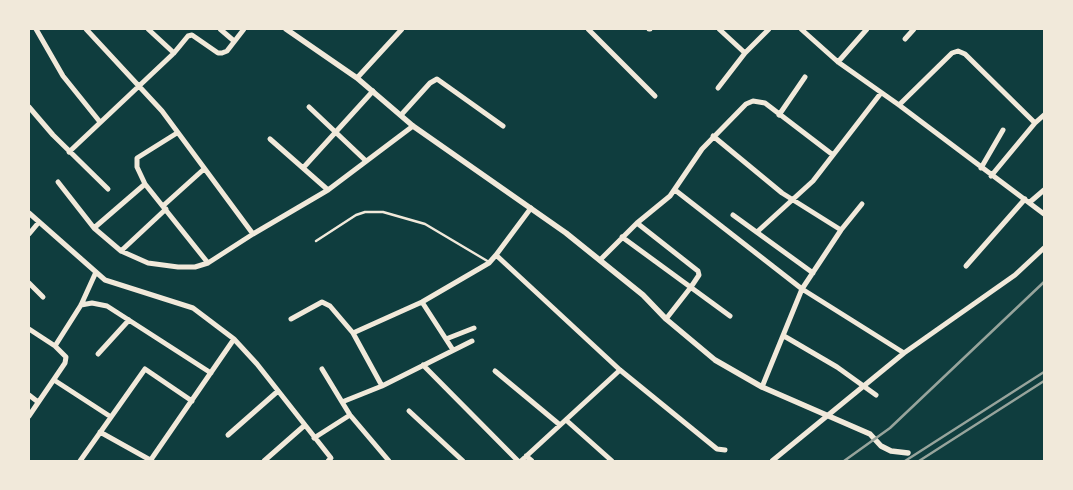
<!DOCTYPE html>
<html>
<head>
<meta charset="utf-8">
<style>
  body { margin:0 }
  #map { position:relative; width:1073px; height:490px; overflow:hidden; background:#0f3d3e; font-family:"Crimson Pro",serif }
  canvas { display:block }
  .frame { position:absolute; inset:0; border:30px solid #f1e9da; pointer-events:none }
</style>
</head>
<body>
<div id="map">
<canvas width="1073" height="490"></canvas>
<div class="frame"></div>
</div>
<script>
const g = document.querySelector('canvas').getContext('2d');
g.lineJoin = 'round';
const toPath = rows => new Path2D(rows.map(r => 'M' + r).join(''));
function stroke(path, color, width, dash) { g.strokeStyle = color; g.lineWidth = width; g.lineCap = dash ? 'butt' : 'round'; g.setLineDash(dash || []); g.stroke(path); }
stroke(toPath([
  [316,241,356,215,365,212,383,212,425,224,489,262]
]), '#f1e9da', 2.5);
stroke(toPath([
  [36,29,63,76,100,122],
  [86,29,162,111,253,234,328,190,413,126],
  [148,29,174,53],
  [220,29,234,41],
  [588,29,655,96],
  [649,29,650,29],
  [719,29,745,53],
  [801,29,838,62,899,105,1044,214],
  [905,39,914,29],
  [838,62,867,29],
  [357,78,402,29],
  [718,88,745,53,769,29],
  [899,105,952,53,958,51,965,54,1035,123,991,176],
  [29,107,53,135,108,189],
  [309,107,366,161],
  [401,115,430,83,437,79,503,126],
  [779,115,805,77],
  [1035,123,1044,115],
  [177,133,137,158,137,167,145,184,208,263],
  [713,136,782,193,841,230],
  [270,139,328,190],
  [69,152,174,53,188,36,192,35,218,53,222,53,227,51,244,29],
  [303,168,373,91],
  [981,168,1003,130],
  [58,182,94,228,145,184],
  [675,190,802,289,904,353],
  [1030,202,1044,190],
  [164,205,204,169],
  [531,208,496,255,620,370,717,449,725,450],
  [29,213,105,280,193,308,234,339,257,364,331,458,328,461],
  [733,215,813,273],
  [637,223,698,271,699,275,691,287,666,319],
  [94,228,121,251,148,263,178,267,195,267,208,263,253,234],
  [757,232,813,181,881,93],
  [29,234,39,222],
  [622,237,730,316],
  [121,251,166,209],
  [600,260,637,223,670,196,702,149,746,104,753,101,765,103,833,155],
  [966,266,1025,199],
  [29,283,43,297],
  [422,302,453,350],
  [81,305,92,303,107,306,211,373],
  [291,319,322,302,330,306,353,333],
  [29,329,55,346,66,357,65,363,29,416],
  [784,336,837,367,876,395],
  [446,339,474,328],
  [55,346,81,305,96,272],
  [98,354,129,320],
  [423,365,518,461],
  [322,369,342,402],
  [495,371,560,425],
  [54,380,111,417],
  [382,386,353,333,422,302,489,263,496,255],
  [762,387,802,289,841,230,862,204],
  [29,395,38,402],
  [409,411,463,461],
  [566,420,612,461],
  [100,432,152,461],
  [228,435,278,391],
  [314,438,350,415],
  [526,456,532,461],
  [80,461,145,369,192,401],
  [150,461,234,339],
  [264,461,305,425],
  [389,461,350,415,342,402,382,386,472,341],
  [521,461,620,370],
  [772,461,904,353,1015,275,1044,248]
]), '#f1e9da', 5);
stroke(toPath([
  [286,29,357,78,413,126,566,233,643,295,666,319,715,360,762,387,870,434,881,446,891,451,908,453]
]), '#f1e9da', 5.5);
stroke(toPath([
  [844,461,890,428,1044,282],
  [905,461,1044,372],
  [919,461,1044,381]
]), '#97a49c', 2.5);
</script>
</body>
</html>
